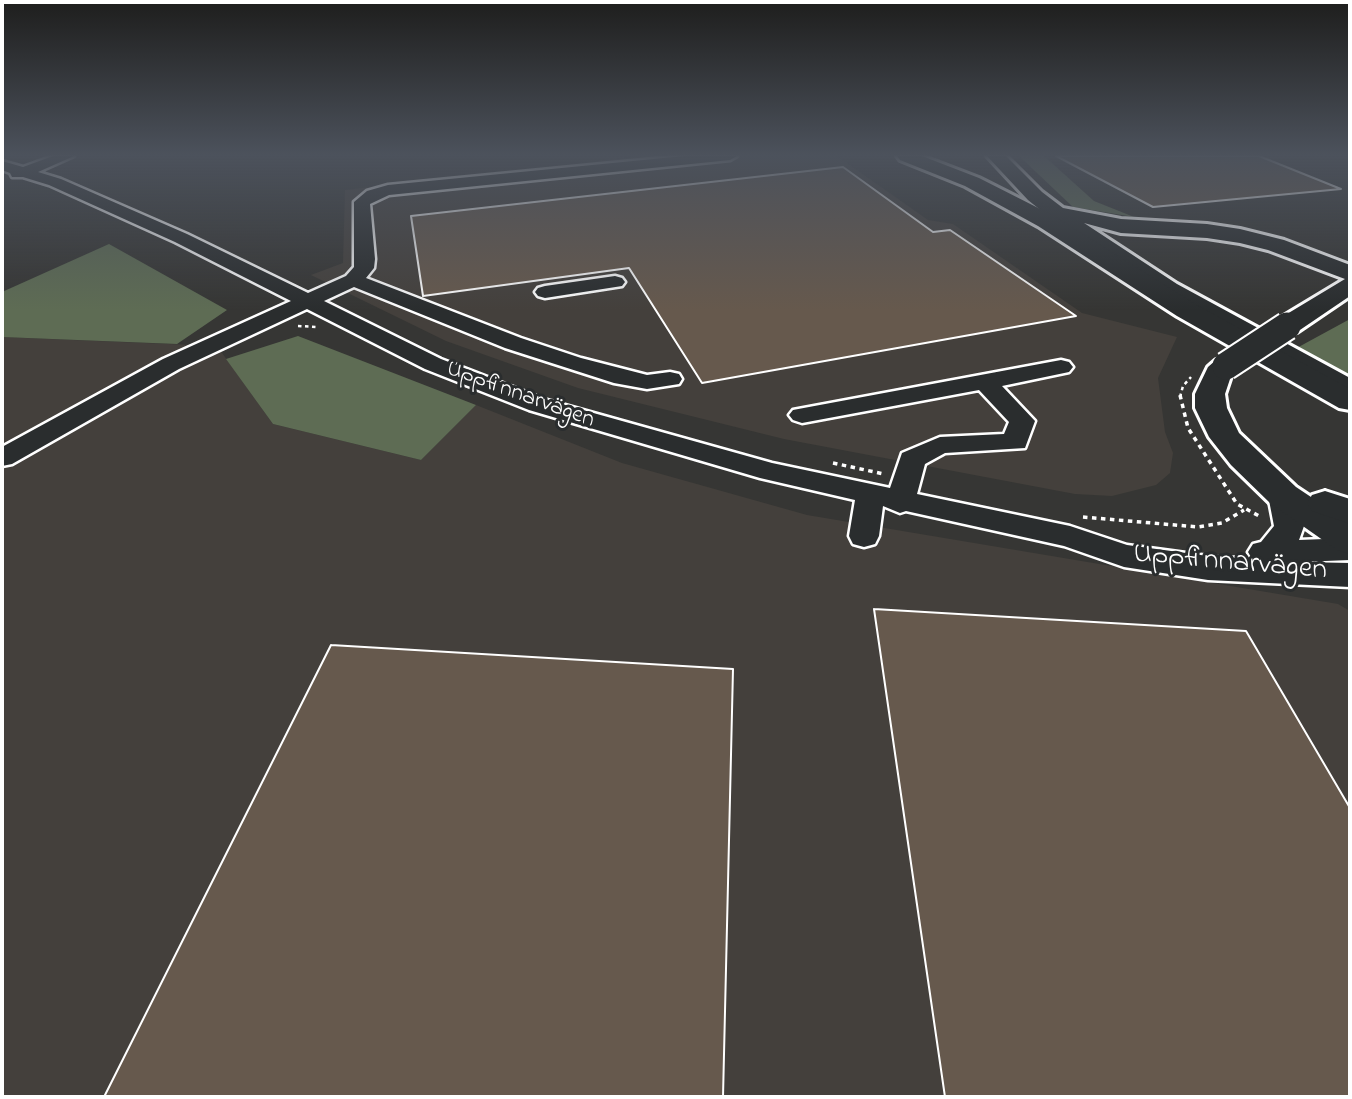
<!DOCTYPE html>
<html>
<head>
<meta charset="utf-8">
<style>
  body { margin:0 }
  #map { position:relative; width:1352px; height:1099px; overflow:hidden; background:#363634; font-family:"Indie Flower",sans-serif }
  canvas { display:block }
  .frame { position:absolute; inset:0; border:4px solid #fff; pointer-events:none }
</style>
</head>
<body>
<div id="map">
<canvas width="1352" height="1099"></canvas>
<div class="frame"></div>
</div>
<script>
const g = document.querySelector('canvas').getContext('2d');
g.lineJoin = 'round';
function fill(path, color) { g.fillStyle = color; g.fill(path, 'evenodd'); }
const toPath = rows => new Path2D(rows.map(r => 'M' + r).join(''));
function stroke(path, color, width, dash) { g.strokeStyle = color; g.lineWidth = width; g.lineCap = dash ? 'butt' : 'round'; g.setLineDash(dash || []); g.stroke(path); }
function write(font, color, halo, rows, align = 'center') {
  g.font = font + ' "Indie Flower",sans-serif'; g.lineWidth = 6; g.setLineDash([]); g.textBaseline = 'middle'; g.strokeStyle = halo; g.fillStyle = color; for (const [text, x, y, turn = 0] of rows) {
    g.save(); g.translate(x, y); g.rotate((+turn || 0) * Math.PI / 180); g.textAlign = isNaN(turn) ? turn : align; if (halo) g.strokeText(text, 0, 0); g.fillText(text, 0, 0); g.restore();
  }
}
fill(toPath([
  [640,156,837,156,928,220,953,224,1082,313,1177,337,1158,378,1165,432,1173,453,1170,473,1156,485,1112,496,1075,494,784,439,578,388,446,341,311,275,343,263,345,190],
  [2,337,217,346,273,424,421,460,476,405,622,463,807,515,1338,604,1350,611,1350,1097,2,1097]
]), '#44403c');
fill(toPath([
  [1019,156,1044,156,1094,201,1134,217,1073,207],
  [109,244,227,310,177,344,2,337,2,292],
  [1350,319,1350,380,1293,350],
  [298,336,476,405,421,460,273,424,226,359]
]), '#5e6c54');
const building = toPath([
  [1056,156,1259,156,1341,189,1153,207,1056,156],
  [843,167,933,232,950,230,1076,316,702,383,629,268,423,296,411,216,843,167],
  [874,609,1246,631,1350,808,1350,1097,945,1097,874,609],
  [331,645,733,669,723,1097,104,1097,331,645]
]);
fill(building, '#66594d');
stroke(building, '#fff', 2);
const minor = toPath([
  [53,156,74,156,38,172,61,179,187,234,308,293,346,276,354,267,354,202,367,191,388,185,684,156,737,156,730,160,389,195,370,204,375,259,374,268,366,278,521,338,581,358,647,375,670,372,679,374,682,379,679,384,647,389,614,383,505,348,354,287,324,301,441,359,547,400,772,463,890,488,902,453,940,437,1004,434,1009,422,979,390,802,423,793,420,789,415,793,410,1061,360,1069,362,1073,367,1069,372,1002,386,1035,421,1025,448,945,453,925,464,917,494,1070,526,1127,545,1208,556,1252,559,1248,552,1253,544,1261,542,1274,526,1268,495,1273,488,1283,485,1293,488,1298,495,1304,526,1299,540,1350,538,1350,560,1300,562,1350,563,1350,587,1208,580,1124,567,1064,546,906,511,900,513,883,506,879,536,875,544,864,547,853,544,849,536,855,500,760,478,529,410,425,369,307,309,179,369,12,464,2,466,2,447,163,359,291,301,175,242,49,185,23,177,12,177,10,173,2,170,2,161,23,167,53,156],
  [615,276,622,278,625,282,622,286,545,298,538,296,535,292,538,288,545,286,615,276]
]);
const major = toPath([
  [987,156,1006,156,1042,192,1063,208,1121,219,1207,224,1240,229,1284,240,1350,265,1350,296,1297,332,1287,334,1277,332,1274,326,1277,320,1345,279,1268,250,1240,243,1207,238,1121,233,1084,223,1177,284,1350,378,1350,399,1339,396,1159,294,1085,246,1028,200,987,156],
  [1226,357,1236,360,1240,366,1231,376,1225,394,1227,408,1239,433,1296,487,1350,523,1350,554,1337,550,1270,503,1231,465,1209,437,1195,408,1195,394,1208,367,1216,360,1226,357]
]);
const highway = toPath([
  [897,156,922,156,979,178,1054,216,1195,304,1350,389,1350,410,1339,408,1177,316,1038,226,965,186,900,160,897,156],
  [1325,491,1350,499,1350,524,1312,511,1307,503,1312,495,1325,491]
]);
stroke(minor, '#fff', 5);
stroke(major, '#fff', 6);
stroke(highway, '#fff', 6);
stroke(toPath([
  [298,326,317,327],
  [1180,397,1183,386,1191,377]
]), '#fff', 2.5, [3.5, 3.5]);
stroke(toPath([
  [1180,395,1188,428,1237,504,1261,517],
  [833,463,884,474],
  [1083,517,1198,527,1222,523,1244,510]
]), '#fff', 3.5, [4.5, 4.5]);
fill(minor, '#2a2d2e');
fill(major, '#2a2d2e');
fill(highway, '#2a2d2e');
const majorBridge = toPath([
  [1226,366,1287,326]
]);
stroke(majorBridge, '#fff', 31, []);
stroke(majorBridge, '#2a2d2e', 27);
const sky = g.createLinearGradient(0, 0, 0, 310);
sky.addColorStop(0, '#1e1e1d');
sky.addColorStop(0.5, '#4c525c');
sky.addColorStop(1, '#4c525c00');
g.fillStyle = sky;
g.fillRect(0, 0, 1352, 310);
write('24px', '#fff', '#2a2d2e', [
  ["Uppfinnarvägen",520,396,20]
]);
write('30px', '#fff', '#2a2d2e', [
  ["Uppfinnarvägen",1230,564,5]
]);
</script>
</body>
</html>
